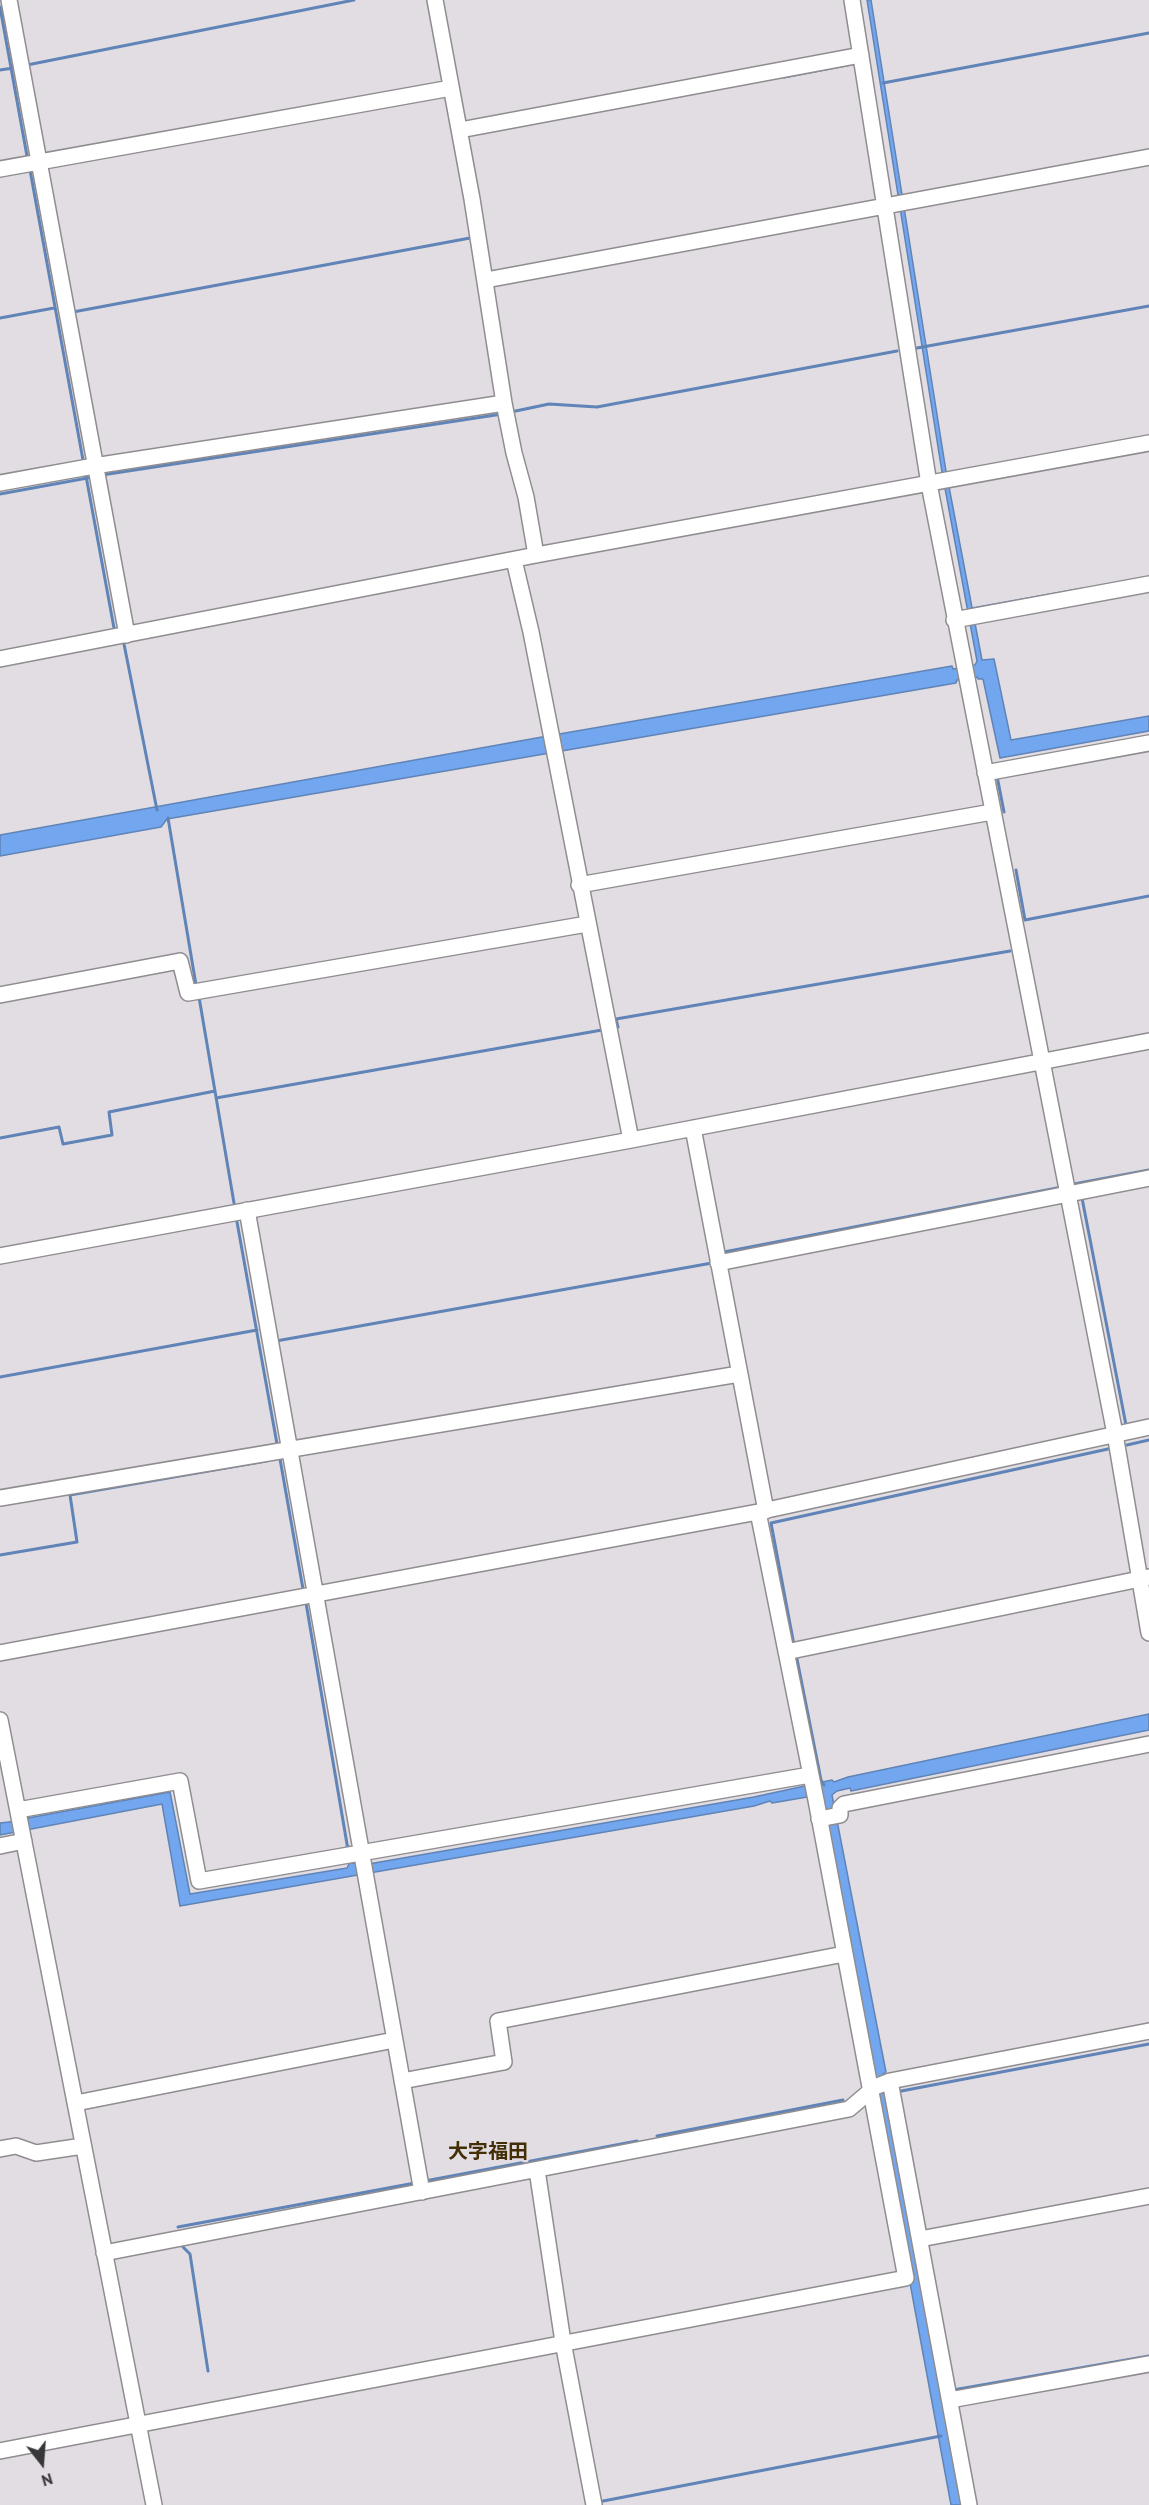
<!DOCTYPE html>
<html>
<head>
<meta charset="utf-8">
<style>
  body { margin:0 }
  #map { position:relative; width:1149px; height:2505px; overflow:hidden; background:#e1dde2; font-family:"PT Sans",sans-serif }
  canvas { display:block }
  .north { position:absolute; left:12px; top:2433px; width:60px; height:60px; -webkit-text-stroke:4px #e1dde2; paint-order:stroke; rotate:163deg; font-size:16px; font-weight:700; line-height:24px; text-align:center; color:#373638 }
  .north::after { content:''; display:block; margin:auto; width:21px; height:27px; background:#373638; clip-path:polygon(50% 0,100% 100%,50% 72%,0 100%) }
</style>
</head>
<body>
<div id="map">
<canvas width="1149" height="2505"></canvas>
<div class="north">N</div>
</div>
<script>
const g = document.querySelector('canvas').getContext('2d');
g.lineJoin = 'round';
function fill(path, color) { g.fillStyle = color; g.fill(path, 'evenodd'); }
const toPath = rows => new Path2D(rows.map(r => 'M' + r).join(''));
function stroke(path, color, width, dash) { g.strokeStyle = color; g.lineWidth = width; g.lineCap = dash ? 'butt' : 'round'; g.setLineDash(dash || []); g.stroke(path); }
function write(font, color, halo, rows, align = 'center') {
  g.font = font + ' "PT Sans","Noto Sans JP",sans-serif'; g.lineWidth = 4.5; g.setLineDash([]); g.textBaseline = 'middle'; g.strokeStyle = halo; g.fillStyle = color; for (const [text, x, y, turn = 0] of rows) {
    g.save(); g.translate(x, y); g.rotate((+turn || 0) * Math.PI / 180); g.textAlign = isNaN(turn) ? turn : align; if (halo) g.strokeText(text, 0, 0); g.fillText(text, 0, 0); g.restore();
  }
}
const water = toPath([
  [867,0,871,0,946,471,982,660,994,659,1011,740,1149,716,1149,731,1000,758,983,679,978,679,977,677,957,680,956,683,167,819,161,827,0,856,0,835,542,737,952,666,953,669,975,665,977,661,942,472,867,0],
  [1149,1714,1149,1730,851,1791,850,1788,837,1791,832,1795,886,2072,883,2074,964,2505,951,2505,876,2099,813,1796,772,1803,770,1801,754,1806,180,1906,162,1804,0,1835,0,1823,27,1820,28,1818,170,1792,190,1894,347,1868,349,1864,346,1847,349,1846,352,1863,356,1863,357,1866,754,1797,832,1780,834,1782,848,1777,1149,1714]
]);
fill(water, '#72a6ee');
stroke(water, '#6084b7', 1.5);
stroke(toPath([
  [0,7,27,156],
  [27,65,354,0],
  [0,70,13,68],
  [784,77,852,64],
  [883,83,1149,33],
  [30,170,83,460],
  [73,312,470,238],
  [0,318,54,308],
  [917,348,1149,306],
  [511,412,549,404,597,407,897,351],
  [102,475,502,414],
  [86,476,114,628],
  [0,494,93,477],
  [971,609,1082,589],
  [124,644,157,810],
  [997,776,1004,812],
  [168,818,196,985],
  [1016,870,1025,920,1149,896],
  [199,997,234,1203],
  [618,1027,616,1019,1010,951],
  [216,1098,602,1030],
  [0,1138,59,1127,63,1144,112,1135,109,1112,215,1091],
  [1074,1184,1149,1170],
  [1082,1198,1126,1425],
  [237,1222,277,1444],
  [724,1252,1057,1188],
  [276,1341,712,1263],
  [0,1377,257,1330],
  [1127,1445,1149,1440],
  [280,1459,303,1589],
  [0,1555,77,1542,70,1495,266,1461],
  [306,1603,348,1850],
  [794,1645,771,1523,1108,1449],
  [796,1654,821,1780,824,1785],
  [896,2092,1149,2044],
  [657,2136,843,2100],
  [425,2181,637,2141],
  [178,2227,415,2183],
  [183,2247,190,2254,208,2371],
  [953,2390,1149,2356],
  [598,2502,941,2436]
]), '#6084b7', 3);
const minor = toPath([
  [9,0,127,635],
  [435,0,472,199,504,403,514,453,526,497,536,555],
  [852,0,929,484,1115,1434,1149,1633],
  [460,130,861,55],
  [0,169,451,88],
  [486,280,1149,157],
  [0,483,94,466,504,403],
  [514,560,531,632,631,1140],
  [954,620,1149,584],
  [0,659,536,555,1149,443],
  [985,773,1149,743],
  [579,885,992,812],
  [0,995,180,961,188,993,587,924],
  [693,1128,766,1511],
  [247,1210,422,2192],
  [0,1256,631,1140,1149,1041],
  [718,1263,1149,1178],
  [0,1498,739,1374],
  [786,1652,1149,1577],
  [0,1653,758,1512,1149,1427],
  [0,1720,154,2505],
  [18,1810,180,1781,199,1881,810,1775],
  [819,1819,840,1815,840,1808,844,1804,1149,1744],
  [0,1846,24,1841],
  [402,2081,504,2062,498,2021,844,1954],
  [890,2081,969,2505],
  [76,2103,394,2040],
  [0,2149,16,2146,36,2153,83,2146],
  [537,2170,563,2342,594,2505],
  [920,2239,1149,2196],
  [104,2253,849,2109,875,2087,890,2081,1149,2031],
  [950,2400,1149,2364],
  [0,2451,906,2278,816,1800,758,1512]
]);
stroke(minor, '#908d91', 18);
stroke(minor, '#fff', 15);
write('bold 20px', '#432e07', '#e1dde2', [
  ["大字福田",488,2152]
]);
</script>
</body>
</html>
